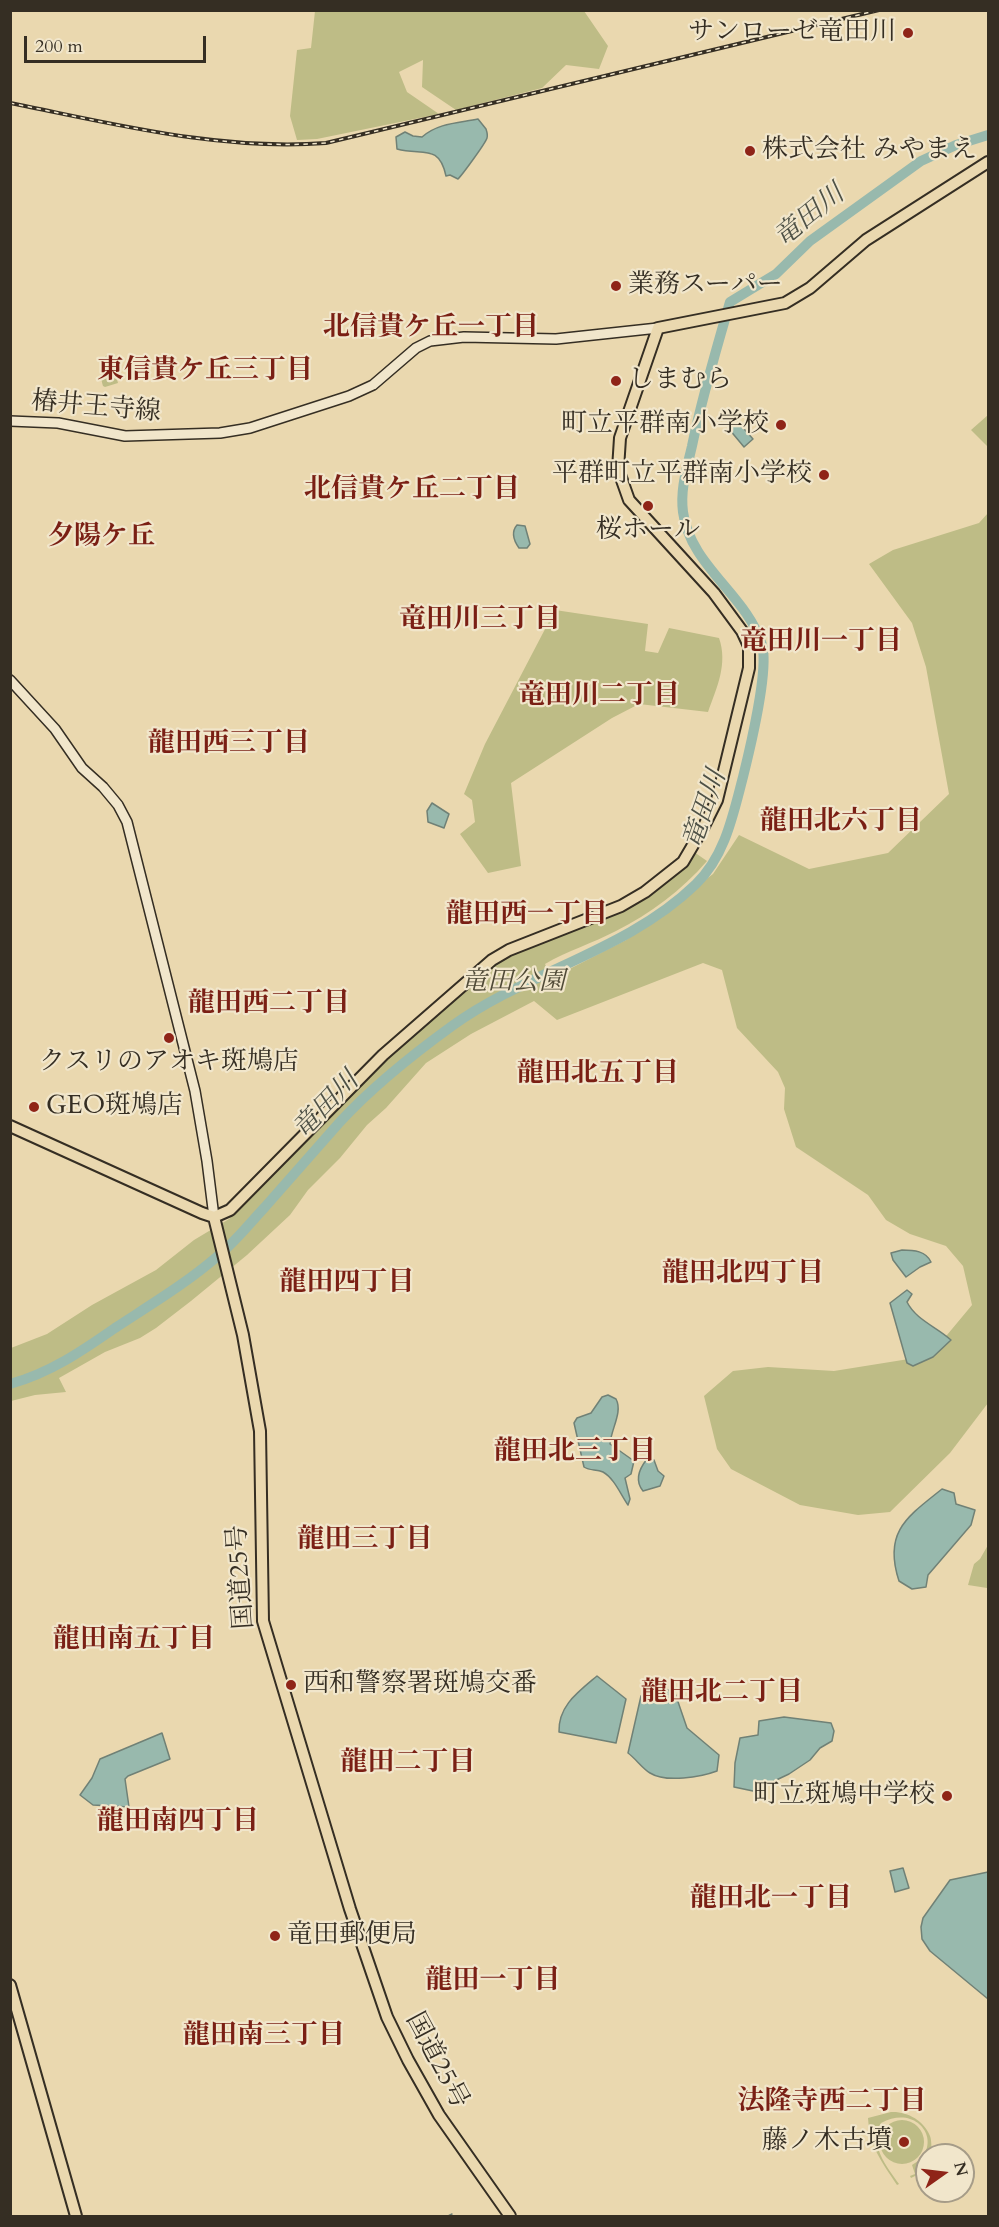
<!DOCTYPE html>
<html>
<head>
<meta charset="utf-8">
<style>
	body { margin:0 }
	#map { position:relative; width:999px; height:2227px; overflow:hidden; background:#ead8af; font-family:Cardo,serif }
	canvas { display:block }
	.frame { position:absolute; inset:0; border:12px solid #352e23; pointer-events:none }
	.north { position:absolute; left:915px; top:2143px; width:60px; height:60px; box-sizing:border-box; background:#f1e6cb; border:2px solid #a69c88; border-radius:50%; rotate:76deg; font-size:16px; font-weight:700; line-height:24px; text-align:center; color:#352e23 }
	.north::after { content:''; display:block; margin:auto; width:21px; height:27px; background:#8f2418; clip-path:polygon(50% 0,100% 100%,50% 72%,0 100%) }
	.scale { position:absolute; left:24px; top:36px; width:182px; height:27px; box-sizing:border-box; border:3px solid #352e23; border-top:0; padding-left:8px; font-size:18px; line-height:21px; white-space:nowrap; color:#352e23; -webkit-text-stroke:4px #f1e6cb; paint-order:stroke }
</style>
</head>
<body>
<div id="map">
<canvas width="999" height="2227"></canvas>
<div class="frame"></div>
<div class="north">N</div>
<div class="scale">200 m</div>
</div>
<script>
const g = document.querySelector('canvas').getContext('2d');
g.lineJoin = 'round';
function fillPath(path, color) {
  g.fillStyle = color;
  g.fill(path, 'evenodd');
}
function strokePath(path, color, width, dash) {
  g.strokeStyle = color;
  g.lineWidth = width;
  g.lineCap = dash ? 'butt' : 'round';
  g.setLineDash(dash || []);
  g.stroke(path);
}
function write(font, color, halo, rows, align = 'center') {
  g.font = font + ' Cardo,"Noto Serif JP",serif';
  g.lineWidth = 4.5;
  g.setLineDash([]);
  g.textBaseline = 'middle';
  g.strokeStyle = halo;
  g.fillStyle = color;
  for (const [text, x, y, turn = 0] of rows) {
    g.save();
    g.translate(x, y);
    g.rotate((+turn || 0) * Math.PI / 180);
    g.textAlign = isNaN(turn) ? turn : align;
    if (halo) g.strokeText(text, 0, 0);
    g.fillText(text, 0, 0);
    g.restore();
  }
}
fillPath(new Path2D(`
	M315,11H584L608,46L599,69L566,65L542,88L456,110L422,87L423,60L399,72L407,92L439,114L317,139L297,140L290,116L297,50L311,48Z
	M109,353L118,383L105,387L103,386C100,374 98,362 109,353Z
	M988,415V451L987,446L971,430Z
	M988,513V1403L950,1453L890,1512L858,1515L800,1505L731,1469L717,1449L704,1396L733,1371L768,1367L834,1371L915,1358L947,1335L972,1305L963,1266L946,1246L910,1234L886,1220L868,1195L796,1147L784,1109L785,1088L778,1072L737,1028L722,970L703,963L557,1020L534,1001L471,1034L426,1063L386,1108L367,1125L340,1158L308,1190L290,1215L247,1255L191,1301L156,1328L140,1338L105,1352L59,1378L66,1392L35,1395L11,1401V1348L47,1334L92,1305L156,1270L194,1240L229,1219L260,1185L377,1068L418,1029L504,957L611,914L694,852L707,861C682,890 650,914 616,931C593,943 567,951 545,964L552,978L626,940L713,874L739,835L809,869L888,853L949,794L926,667L912,623L869,564L893,550L979,523Z
	M555,610L648,624L645,651L658,653L669,628L719,638C728,664 717,687 708,712L639,704L612,718L511,783L521,866L488,873L460,834L475,822L472,800L464,794L485,744Z
	M988,1545V1613L987,1588L968,1585L974,1564L980,1559Z
	M891,2112C906,2111 924,2120 930,2136C932,2141 931,2149 932,2155H927V2170L911,2178L910,2176L915,2174L912,2165C946,2147 920,2102 881,2123C868,2144 887,2167 899,2184L897,2185C880,2159 870,2147 868,2118Z
	M880 2142a22 22 0 1 1 44 0a22 22 0 1 1-44 0Z`), '#bebc86');
const water = new Path2D(`
	M478,119L486,129C487,132 488,135 487,138C485,144 462,175 458,179L450,175L446,176C439,143 422,156 397,149L396,137L405,132L413,136L422,137C438,123 458,123 478,119Z
	M738,422L753,439L744,447L729,429Z
	M517,525L525,526L530,544L527,548H519C514,541 511,532 517,525Z
	M432,803L449,814L444,828L428,822L427,811Z
	M902,1250C914,1250 926,1251 931,1262L920,1267L906,1277L893,1260L891,1253Z
	M907,1290L912,1294L907,1302C916,1320 937,1327 951,1340L933,1357L913,1366L907,1363L890,1303Z
	M608,1395L616,1399C623,1412 611,1429 610,1444L634,1461L631,1474L625,1478L630,1499L628,1505C621,1495 614,1478 603,1472C596,1469 590,1471 584,1467L574,1423L577,1418L591,1413L602,1397Z
	M647,1459L654,1460L658,1471L664,1476L660,1486L643,1491C634,1480 639,1469 647,1459Z
	M942,1489L954,1493L956,1504L975,1510L971,1525L928,1575L926,1587L912,1589L899,1581C883,1532 907,1517 942,1489Z
	M597,1676L626,1699L616,1743L559,1732C558,1706 578,1692 597,1676Z
	M652,1683L675,1693L687,1728L719,1755L717,1771C701,1777 666,1783 650,1773C642,1768 636,1759 628,1753L641,1696Z
	M784,1717L831,1723L834,1731L832,1741L820,1748L810,1760L789,1774L753,1791L734,1787L735,1763L740,1738L758,1735L759,1721Z
	M162,1733L170,1759L128,1776L125,1779L129,1807L93,1805L80,1795L92,1778L100,1759Z
	M903,1868L909,1888L895,1892L890,1871Z
	M988,1872V1999L930,1951L922,1939L921,1927L923,1918L950,1880Z`);
fillPath(water, '#98b9ad');
strokePath(water, '#708176', 1.5);
strokePath(new Path2D(`
	M448,2216L452,2214`), '#708176', 1.5);
strokePath(new Path2D(`
	M10,1384C50,1373 82,1351 115,1328C150,1305 187,1283 219,1255C236,1241 250,1223 265,1207C290,1179 314,1151 339,1123C372,1087 412,1055 452,1026C528,971 627,951 696,884C725,856 733,815 743,777C750,749 769,669 762,645C747,595 690,566 683,512C680,489 687,468 692,446C702,397 716,350 730,302L776,274L810,241L921,161L956,145L988,135`), '#98b9ad', 10);
const secondary = new Path2D(`
	M10,421L58,423L125,436L220,433L250,428L349,396L373,385L416,348L430,341L464,337L556,339L658,328
	M10,680L55,729L82,768L103,787L118,805L127,822L195,1091L207,1161L214,1217`);
const trunk = new Path2D(`
	M10,1126L202,1213L214,1217
	M214,1217L230,1210L383,1055L492,960L509,950L621,906L645,892L683,862L703,828L717,800L749,668V646L742,631L714,593L629,500L618,469L620,438L658,328L785,303L810,288L866,240L988,162
	M214,1217L243,1335L260,1431L263,1621L350,1909L387,2017L408,2060L439,2115L510,2216
	M10,1985L76,2216`);
strokePath(secondary, '#352e23', 12);
strokePath(trunk, '#352e23', 14);
strokePath(secondary, '#f1e6cb', 9);
strokePath(trunk, '#ead8af', 10);
const rail = new Path2D(`
	M10,103C115,124 219,151 326,143L879,10`);
strokePath(rail, '#352e23', 4);
strokePath(rail, '#f1e6cb', 1.5, [4.5]);
for (const [x, y, r, color] of [
	[908,33,6,"#8f2418"],
	[750,151,6,"#8f2418"],
	[616,286,6,"#8f2418"],
	[616,381,6,"#8f2418"],
	[781,425,6,"#8f2418"],
	[824,475,6,"#8f2418"],
	[648,506,6,"#8f2418"],
	[169,1038,6,"#8f2418"],
	[34,1107,6,"#8f2418"],
	[291,1685,6,"#8f2418"],
	[947,1796,6,"#8f2418"],
	[275,1936,6,"#8f2418"],
	[904,2142,6,"#8f2418"]
]) {
  const dot = new Path2D();
  dot.arc(x, y, r, 0, 2 * Math.PI);
  g.fillStyle = color;
  g.fill(dot);
  strokePath(dot, '#f1e6cb', 2);
}
write('26px', '#352e23', '#f1e6cb', [
	["サンローゼ竜田川",896,33,"right"],
	["株式会社 みやまえ",762,151],
	["業務スーパー",628,286],
	["しまむら",628,381],
	["町立平群南小学校",769,425,"right"],
	["平群町立平群南小学校",812,475,"right"],
	["桜ホール",648,531,"center"],
	["クスリのアオキ斑鳩店",169,1063,"center"],
	["GEO斑鳩店",46,1107],
	["西和警察署斑鳩交番",303,1685],
	["町立斑鳩中学校",935,1796,"right"],
	["竜田郵便局",287,1936],
	["藤ノ木古墳",892,2142,"right"]
], 'left');
write('26px', '#352e23', '#f1e6cb', [
	["椿井王寺線",96,408,5],
	["国道25号",242,1577,-94],
	["国道25号",436,2061,62]
]);
write('italic 26px', '#504a37', '#f1e6cb', [
	["竜田公園",513,983]
]);
write('italic 27px', '#4e5146', '#f1e6cb', [
	["竜田川",810,217,-39],
	["竜田川",706,810,-71],
	["竜田川",327,1106,-46]
]);
write('bold 27px', '#7a1f14', '#f1e6cb', [
	["北信貴ケ丘一丁目",431,329],
	["東信貴ケ丘三丁目",205,372],
	["北信貴ケ丘二丁目",412,491],
	["夕陽ケ丘",101,538],
	["竜田川三丁目",480,621],
	["竜田川一丁目",821,643],
	["竜田川二丁目",599,697],
	["龍田西三丁目",229,745],
	["龍田北六丁目",841,823],
	["龍田西一丁目",527,916],
	["龍田西二丁目",269,1005],
	["龍田北五丁目",598,1075],
	["龍田北四丁目",743,1275],
	["龍田四丁目",347,1284],
	["龍田北三丁目",575,1453],
	["龍田三丁目",365,1541],
	["龍田南五丁目",134,1641],
	["龍田北二丁目",722,1694],
	["龍田二丁目",408,1764],
	["龍田南四丁目",178,1823],
	["龍田北一丁目",771,1900],
	["龍田一丁目",493,1982],
	["龍田南三丁目",264,2037],
	["法隆寺西二丁目",832,2103]
]);
</script>
</body>
</html>
